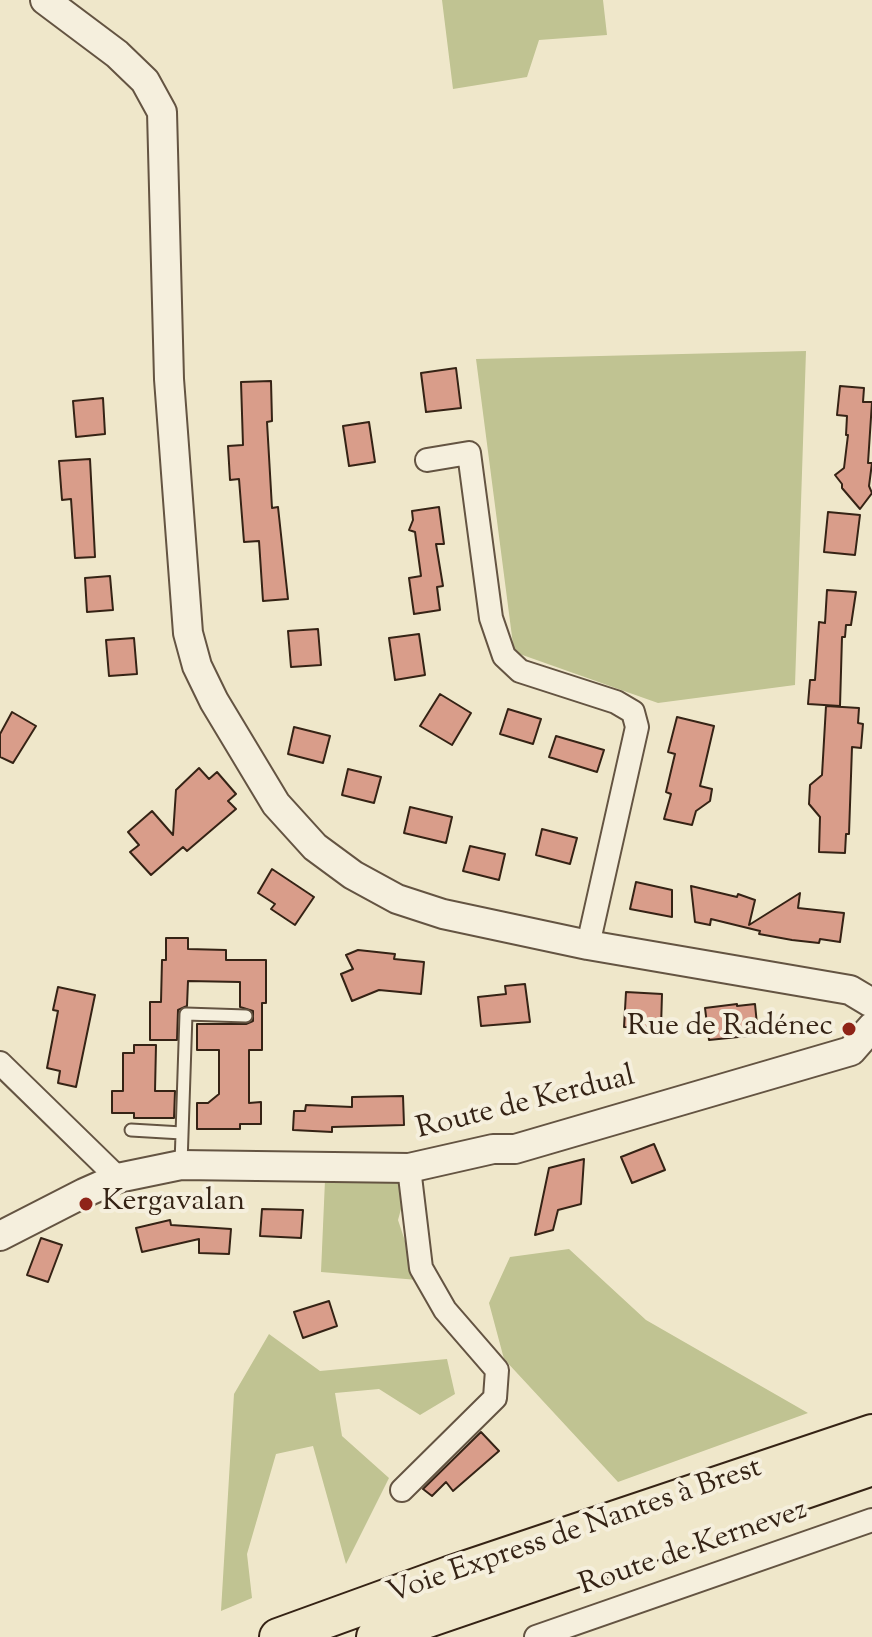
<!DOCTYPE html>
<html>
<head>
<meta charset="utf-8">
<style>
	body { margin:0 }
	canvas { display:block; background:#efe7ca }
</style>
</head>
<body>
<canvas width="872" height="1637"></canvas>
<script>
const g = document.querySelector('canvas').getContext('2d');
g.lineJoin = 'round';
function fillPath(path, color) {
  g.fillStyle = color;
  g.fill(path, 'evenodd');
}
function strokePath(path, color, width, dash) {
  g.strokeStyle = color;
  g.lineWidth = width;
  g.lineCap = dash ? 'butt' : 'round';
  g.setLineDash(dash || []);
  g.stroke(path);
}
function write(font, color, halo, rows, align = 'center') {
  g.font = font + ' "Sorts Mill Goudy",serif';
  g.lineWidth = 8;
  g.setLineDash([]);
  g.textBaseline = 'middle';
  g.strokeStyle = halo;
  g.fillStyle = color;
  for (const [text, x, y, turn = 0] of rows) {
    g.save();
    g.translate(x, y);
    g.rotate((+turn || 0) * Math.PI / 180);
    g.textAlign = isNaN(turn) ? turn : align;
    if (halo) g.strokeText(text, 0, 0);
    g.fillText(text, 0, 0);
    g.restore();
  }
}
fillPath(new Path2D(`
	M442,0H603L607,35L539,40L527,77L453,89Z
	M806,351L795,685L658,703L514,652L476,359Z
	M325,1180L402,1181L404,1198L398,1220L418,1280L321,1272Z
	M569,1249L646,1320L808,1413L618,1482L504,1359L489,1303L510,1257Z
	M269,1334L320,1371L447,1359L455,1394L420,1415L379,1389L335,1393L342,1436L389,1478L346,1564L313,1446L276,1454L247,1554L252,1598L221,1611L234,1394Z`), '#c0c392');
const building = new Path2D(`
	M456,368L461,408L426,412L421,373Z
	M271,381L272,421L267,422L272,508L278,507L288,599L263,601L259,541L244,542L239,479L230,480L228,446L243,445L241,382Z
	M840,386L864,388L863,402H872L868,463H872L869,486L872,493L860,509L842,488V484L835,475L844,468L848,435H846L847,416L837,415Z
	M103,398L105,434L76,437L73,401Z
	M369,422L375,462L349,466L343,426Z
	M90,459L95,557L75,558L71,499L62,500L59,461Z
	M439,507L444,544H436L443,586L437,587L440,610L414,614L409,578L421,576L415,532L409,530L413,520L412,511Z
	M828,512L860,515L855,555L824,552Z
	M110,576L113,610L87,612L85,578Z
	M827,590L856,592L851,625H846L845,637H842L840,706L808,704L810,680H815L819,622L825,623Z
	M318,629L321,665L291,667L288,631Z
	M419,634L425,675L395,680L389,638Z
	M134,638L137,674L109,676L106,640Z
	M440,694L471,713L452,745L420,726Z
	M826,706L859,708L858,723L863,724L861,748L852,747L849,834H846L845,853L819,852L820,817L809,804L810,785L822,775Z
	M508,709L541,719L533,744L500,734Z
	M12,712L36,726L13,763L0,757V734Z
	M677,717L714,726L700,786L712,789L710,801L696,811L692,825L664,819L671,794L666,792L675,754L668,752Z
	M294,727L330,736L323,763L288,754Z
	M556,736L604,750L597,772L549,757Z
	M199,768L209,779L217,772L236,794L228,801L236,809L187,851L183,847L151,875L130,852L139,845L128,832L152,811L173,835L176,790Z
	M348,769L381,777L374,803L342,795Z
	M410,807L452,817L446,843L404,833Z
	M542,829L577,838L570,864L536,855Z
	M470,846L505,854L499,880L463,871Z
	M272,869L314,897L295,925L271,909L275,904L258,893Z
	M636,882L672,890V917L630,909Z
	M691,886L737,897L738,894L755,900L749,925L800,893L798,908L844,913L840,942L820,939L819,943L792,940L759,934L760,931L711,919L710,925L695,922Z
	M166,938H188V949L226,950V960H266V1003H262V1050H249V1103L261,1102V1124H240V1129H197V1103H208L219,1094V1050H197V1024H246L253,1021V1011L240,1007V982L188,981L187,1006L178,1010L177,1040H150V1002H161L162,960H166Z
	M358,950L395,954L394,959L424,962L421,994L379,990L352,1001L341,974L353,969L346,955Z
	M525,984L530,1022L481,1026L478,997L506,994L505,986Z
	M58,987L95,995L76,1087L58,1083L60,1071L47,1068L58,1011L53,1010Z
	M626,992L662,994L661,1028L624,1027Z
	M737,1004V1006L755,1004L758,1035L709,1040L705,1008Z
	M134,1045H156L155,1091H175L174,1118H134V1113H112V1091H123V1053H134Z
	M403,1096L404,1125L332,1127V1132L293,1130L294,1111H305L306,1105L352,1107V1097Z
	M654,1144L665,1170L632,1183L621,1157Z
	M584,1159L581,1204L558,1210L553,1230L535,1235L549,1168Z
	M262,1209L303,1210L301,1238L260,1236Z
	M170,1220L171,1225L231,1229L229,1254L199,1253V1239L142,1252L136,1228Z
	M41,1238L62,1245L48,1282L27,1275Z
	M329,1301L337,1326L303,1338L294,1312Z
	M481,1432L499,1451L453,1491L446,1482L432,1496L423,1489Z`);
fillPath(building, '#d99d8a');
strokePath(building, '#352315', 2);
const service = new Path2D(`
	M131,1130L182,1133
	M181,1164L186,1014L246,1016`);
const minor = new Path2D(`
	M427,460L469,453L491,618L504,656L520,671L616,702L633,712L637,727L588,945
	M0,1063L118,1178
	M402,1490L495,1398L497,1370L445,1310L421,1268L409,1168
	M536,1637L872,1520`);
const tertiary = new Path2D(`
	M45,0L117,54L145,81L162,112L169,379L188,633L197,666L214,701L276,804L315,847L353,875L397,899L443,914L588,945L850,990L870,1002
	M0,1236L84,1193L118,1178L181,1165L409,1168L493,1149H515L851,1051L872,1027`);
const trunk = new Path2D(`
	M278,1637L449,1575L872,1433
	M375,1637L872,1467`);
strokePath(service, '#645442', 15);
strokePath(minor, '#645442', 26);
strokePath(tertiary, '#645442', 32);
strokePath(trunk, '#352315', 40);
strokePath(service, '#f5efdd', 11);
strokePath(minor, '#f5efdd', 22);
strokePath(tertiary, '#f5efdd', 28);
strokePath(trunk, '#efe7ca', 36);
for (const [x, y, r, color] of [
	[849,1029,8,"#8f2418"],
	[86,1204,8,"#8f2418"]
]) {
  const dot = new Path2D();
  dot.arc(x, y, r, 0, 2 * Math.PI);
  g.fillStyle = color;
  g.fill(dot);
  strokePath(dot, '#f5efdd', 3);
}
write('30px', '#352315', '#f5efdd', [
	["Rue de Radénec",833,1029],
	["Kergavalan",102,1204,"left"]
], 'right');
write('30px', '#352315', '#f5efdd', [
	["Route de Kerdual",526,1105,-14],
	["Voie Express de Nantes à Brest",575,1533,-19],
	["Route de Kernevez",694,1550,-19]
]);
</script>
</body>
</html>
